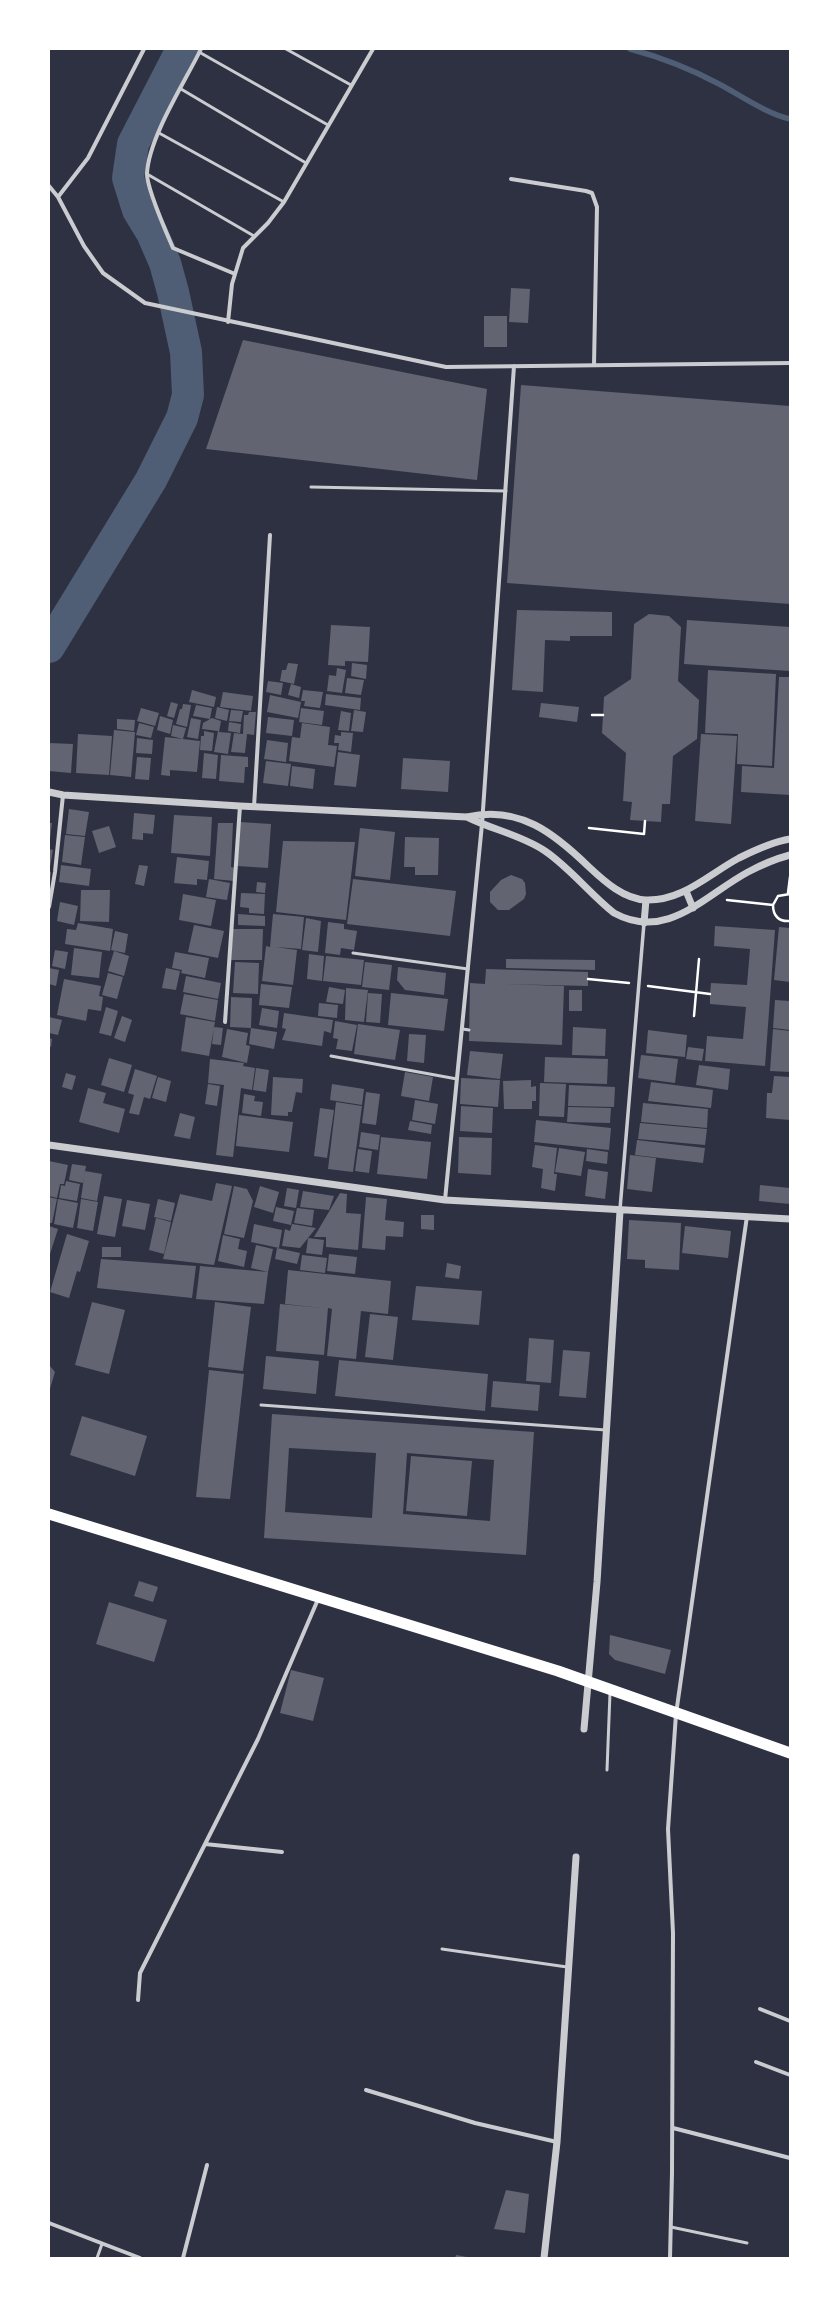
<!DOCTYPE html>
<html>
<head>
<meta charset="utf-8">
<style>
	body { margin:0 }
	#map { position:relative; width:839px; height:2307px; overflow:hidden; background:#2d3142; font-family:Rubik,sans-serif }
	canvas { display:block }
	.frame { position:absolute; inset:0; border:50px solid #fff; pointer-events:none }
</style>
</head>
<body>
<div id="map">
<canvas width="839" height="2307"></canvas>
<div class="frame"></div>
</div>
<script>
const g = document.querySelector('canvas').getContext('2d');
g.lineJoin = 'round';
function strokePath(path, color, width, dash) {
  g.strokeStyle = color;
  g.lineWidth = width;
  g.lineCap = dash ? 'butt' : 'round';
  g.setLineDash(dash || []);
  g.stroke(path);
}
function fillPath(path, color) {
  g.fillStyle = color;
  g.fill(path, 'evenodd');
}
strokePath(new Path2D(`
	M630,49C660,57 691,69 719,84C742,96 765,113 790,119`), '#4f5d75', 5.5);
strokePath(new Path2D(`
	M49,647L151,480L182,418L188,395L186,352L173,292L165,263L152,233L138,210L128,178L133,144L182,49`), '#4f5d75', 32);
fillPath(new Path2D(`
	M511,288L530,289L528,323L509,322Z
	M484,316H507V347H484Z
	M243,340L487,389L477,480L206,449Z
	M521,385L790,406V604L507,583Z
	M517,610L612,612V636H570V641L545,640L543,692L512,690Z
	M649,614L669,616L681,627L678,681L699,700L697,739L673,756L670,804H662L661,822L630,820L632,802L623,801L626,753L602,733L604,697L631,679L634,624Z
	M687,620L790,627V671L684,664Z
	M331,625L370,627L368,662L345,661V666L328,665Z
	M288,663L298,664L294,684L280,681L282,670H286Z
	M352,663L367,665L366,679L351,676Z
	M337,668L346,670L342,693L327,691L329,675L336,676Z
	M708,670L776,674L772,766L737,764L738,734L705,733Z
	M779,677H790V795L741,792L742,766L774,768Z
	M347,678L364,680L361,695L345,693Z
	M268,681L283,683L281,695L266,692Z
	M291,684L301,687L299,698L288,695Z
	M192,690L216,697L214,707L189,702Z
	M303,690L323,692L320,708L304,706L305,701H301Z
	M223,692L253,696L251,711L220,707Z
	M326,694L361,698L360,710L325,705Z
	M270,695L301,702L298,718L267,712Z
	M171,702L178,704L174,718L167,716Z
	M541,703L579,707L577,722L539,717Z
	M183,704L191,705L187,727L176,724L180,709H182Z
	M196,705L212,708L210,719L193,716Z
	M217,707L229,710L227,721L215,718Z
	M141,708L159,713L155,726L137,721Z
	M301,708L324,711L322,725L299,722Z
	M231,710L243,711L241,722L229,721Z
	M354,710L366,712L363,732L351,731Z
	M341,711L351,713L349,731L338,730Z
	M249,712H256L254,735L247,734L245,753L231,752L234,733L243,734L244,715H248Z
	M160,716L173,720L170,734L157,730Z
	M268,717L294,720L292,736L266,733Z
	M191,718L201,720L198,739L187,737Z
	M212,718L221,721L219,732L231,733L228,754L214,752L218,731L202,729L203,723Z
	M117,719L135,720L134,731L117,729Z
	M229,722L241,724L240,733L228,731Z
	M139,723L154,727L151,738L136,735Z
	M302,723L330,727L328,745L337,746L334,767L289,761L292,737L300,738Z
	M173,725L186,728L183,739L171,736Z
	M114,730L135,732L131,777L110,775Z
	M204,731L214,733L212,751L200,750L201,736H204Z
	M341,732L353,733L351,752L338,750L339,743H334L335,735L341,736Z
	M78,734L112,736L109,775L76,773Z
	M701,734L737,736L731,824L695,821Z
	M165,737L200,741L197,772L170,770V776L161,775Z
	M137,738L153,740L152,754L136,753Z
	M267,740L288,743L286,762L264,759Z
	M49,743L73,744L71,773L49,771Z
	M338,752L360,755L356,787L334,785Z
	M204,753L218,755L216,779L202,778Z
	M221,755L248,757V767H245L244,783L219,781Z
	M137,757L151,758L149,780L135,779Z
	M403,758L450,761L448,792L401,789Z
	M266,761L291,764L288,786L263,783Z
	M292,766L315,769L313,789L290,786Z
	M69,809L89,812L85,836L66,834Z
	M134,813L155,815L153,834L143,833V840L132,839Z
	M174,815L212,817L210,856L171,853Z
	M240,822L271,824L268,868L237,866Z
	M49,823H52L50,839H49Z
	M218,823H233L231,867L235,868L234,881L214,879Z
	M109,826L116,847L99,853L92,831Z
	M360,828L395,832L390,880L355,876Z
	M65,835L85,837L81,865L62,862Z
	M405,837L439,838L438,875H415V867H404Z
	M283,841L355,842L346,920L276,912Z
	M49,849L53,850L50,867H49Z
	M177,857L209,861L207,880L197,879V885L174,883Z
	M61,865L91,869L89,886L59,882Z
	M139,865L148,866L144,886L135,884Z
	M49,871L51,872L50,882H49Z
	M511,875L522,879L525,883L526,894L524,899L509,910H498L490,902V892L501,880Z
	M209,879L230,883L227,900L206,897Z
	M353,879L456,891L450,936L347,924Z
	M257,882L266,883L265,893L256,892Z
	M81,890H110L109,922L80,921Z
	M241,893L265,894L264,914L249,913V908L240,907Z
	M183,894L216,900L211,926L179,920Z
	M60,902L78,906L74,925L57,921Z
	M238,914L265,916V926L238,925Z
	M273,914L304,917L301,949L276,947L297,950L293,985L262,981L266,946L270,947Z
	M306,918L321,921L318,952L302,950Z
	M328,922L344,924V929L357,931L354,950L341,948L340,955L325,953Z
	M78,923L113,929L110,951L65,944L67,929L76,930Z
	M194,925L224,931L218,958L188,952Z
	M715,926L775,930L765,1066L705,1061L707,1036L743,1039L746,1007L710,1004V994L711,983L747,985L750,949L714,946Z
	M779,927L790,928V982L774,980Z
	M233,929H263L262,960H231Z
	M115,931L128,934L125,953L111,950Z
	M74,948L102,952L99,978L71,975Z
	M55,950L68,952L65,969L52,966Z
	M114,951L129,956L124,976L108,971Z
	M175,952L209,958L205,978L181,973L182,970L172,968Z
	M309,954L324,956L322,981L307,979Z
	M326,956L364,960L361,985L323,981Z
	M506,959L595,960V970L506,968Z
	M235,962L259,963L258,994L233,993Z
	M365,962L392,965L389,990L362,987Z
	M398,967L446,973L444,995L405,990L397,980Z
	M49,968L59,970L56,986L49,984Z
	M166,968L180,971L176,990L162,988Z
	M486,969L588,972V986L505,984L564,986L562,1045L469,1041L470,983L485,984Z
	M108,973L123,977L117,999L102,995Z
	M186,976L221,983L218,999L183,992Z
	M64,979L101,986L99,996L103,997L101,1011L88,1009L86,1021L57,1015Z
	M261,984L292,987L289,1008L259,1005Z
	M329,987L345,990L343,1004L326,1002Z
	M346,988L368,990L364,1022L345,1020Z
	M569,990H582V1011H569Z
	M368,993L382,994L380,1023L366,1022Z
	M391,993L448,999L444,1031L388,1025Z
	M184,994L218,1000L215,1021L180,1014Z
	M231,997L252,998L251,1028L230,1027Z
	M775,1000L790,1001V1030L773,1028Z
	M319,1003L338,1005L337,1018L318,1016Z
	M106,1007L118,1011L111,1036L99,1033Z
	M262,1008L279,1011L277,1028L259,1025Z
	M284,1013L333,1020L331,1033L324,1031L322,1046L282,1040L286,1029L282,1028Z
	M122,1016L132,1020L125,1042L114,1038Z
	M49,1017L62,1020L58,1035L49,1033Z
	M186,1017L215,1022L209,1056L181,1051Z
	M335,1021L357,1025L352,1051L336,1049L338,1039L333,1038Z
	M358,1024L400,1030L395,1060L354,1054Z
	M214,1027L223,1028L221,1045L212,1044Z
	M573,1027L606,1029L605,1056L572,1055Z
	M251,1028L277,1032L274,1049L249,1044Z
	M227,1029L248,1033L246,1045L250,1046L247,1063L222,1057Z
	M773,1029L790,1031V1072L770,1071Z
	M648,1030L687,1035L685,1057L646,1053Z
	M409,1034L426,1035L424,1063L407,1061Z
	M49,1038L52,1039L51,1047L49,1046Z
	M688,1047L704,1049L702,1061L686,1059Z
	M470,1051L503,1054L500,1079L467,1075Z
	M641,1055L678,1059L675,1083L638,1078Z
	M545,1057L608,1059L607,1084L544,1082Z
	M109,1058L132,1065L124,1092L101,1085Z
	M210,1059L244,1063L243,1066L255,1068L252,1090L241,1088L233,1157L216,1155L224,1085L208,1083Z
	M699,1065L730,1069L728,1090L696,1085Z
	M256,1068L269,1070L266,1092L253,1090Z
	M135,1069L157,1076L150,1099L144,1097L139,1115L129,1113L134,1095L128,1093Z
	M405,1072L433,1077L429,1101L401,1096Z
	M66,1073L76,1076L72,1090L62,1087Z
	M774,1076L790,1077V1120L766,1118L767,1093H772Z
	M158,1077L171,1081L166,1102L152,1098Z
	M273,1077L303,1079L302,1093L296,1092L292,1112H288V1116L271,1115Z
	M461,1078L500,1080L498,1107L460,1104Z
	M531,1080V1087L536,1086V1101H532V1109H504L503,1081Z
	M651,1082L713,1090L711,1108L648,1101Z
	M540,1083L566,1084L564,1117L539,1116Z
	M208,1084L220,1086L217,1106L205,1104Z
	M332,1084L364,1089L362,1105L330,1100Z
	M569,1085L615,1087L614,1107L568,1106Z
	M88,1088L106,1093L103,1103L125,1109L119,1133L79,1122Z
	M366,1092L380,1094L376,1125L362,1123Z
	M244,1094L255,1096L254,1101L263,1102L261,1116L242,1113Z
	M415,1100L438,1104L435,1124L412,1120Z
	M336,1102L362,1106L353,1172L328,1169Z
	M643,1103L708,1109L707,1128L641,1122Z
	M461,1106L493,1108L492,1133L460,1131Z
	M568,1107L611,1108L610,1123L567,1122Z
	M320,1108L334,1110L327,1158L314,1156Z
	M180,1113L195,1117L190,1139L174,1136Z
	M239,1115L293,1122L289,1152L236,1146Z
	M536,1120L611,1128L609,1150L534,1142Z
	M410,1121L432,1125L431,1134L408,1130Z
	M640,1123L707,1129L705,1145L638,1139Z
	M361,1132L380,1135L378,1150L359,1147Z
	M381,1137L431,1142L427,1179L377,1174Z
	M459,1137L492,1138L491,1175L458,1173Z
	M637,1140L705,1148L703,1163L635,1155Z
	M535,1145L557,1148L554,1174H557L555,1191L541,1188L543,1169L532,1167Z
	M559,1148L585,1152L581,1176L555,1172Z
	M358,1149L372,1151L369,1173L355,1171Z
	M587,1149L608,1152L607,1164L586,1161Z
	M630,1155L656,1158L652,1192L627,1189Z
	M49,1161L68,1165L64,1184H60L57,1198L49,1196Z
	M72,1164L86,1166L83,1183L69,1180Z
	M588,1169L608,1172L605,1199L585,1196Z
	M85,1171L102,1174L97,1201L81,1198Z
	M66,1181L80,1184L77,1201L59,1198L61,1185L65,1186Z
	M216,1183L232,1186L214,1265L163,1259L180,1194L212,1201Z
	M760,1185L790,1188V1204L759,1201Z
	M234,1186L247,1189L253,1201L244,1238L224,1234Z
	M260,1186L279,1192L273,1213L254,1207Z
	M287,1188L299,1190L296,1208L284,1206Z
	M303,1191L334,1196L329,1210L300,1207Z
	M340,1193L347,1194L346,1213L361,1214L358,1250L326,1247V1237H314Z
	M104,1196L122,1199L115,1237L97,1234Z
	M49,1197L57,1199L52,1223H49Z
	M366,1197L387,1199L385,1220L404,1222L403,1237L386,1236L385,1250L362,1248Z
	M58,1199L78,1203L73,1228L54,1224Z
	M81,1199L98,1202L93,1231L77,1228Z
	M158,1199L175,1203L171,1221L154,1217Z
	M127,1200L150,1204L145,1230L122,1226Z
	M276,1207L294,1211L291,1225L273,1221Z
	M297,1208L314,1210L312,1226L294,1223Z
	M421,1215H434V1230L421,1229Z
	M156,1218L171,1222L164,1254L149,1250Z
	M629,1220L681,1223L679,1270L645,1268V1260L627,1259Z
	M254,1224L282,1230L279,1248L251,1242Z
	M292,1224L316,1228L300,1248L282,1246L285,1229L290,1231Z
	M49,1226L58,1229L49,1257Z
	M685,1226L731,1231L728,1258L682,1253Z
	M67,1234L89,1241L80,1272L77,1271L69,1298L50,1292Z
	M223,1235L240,1239L238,1249L247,1251L244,1267L218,1261Z
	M308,1238L324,1240L322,1255L306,1253Z
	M256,1245L273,1249L268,1272L251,1268Z
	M102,1247H121V1257H102Z
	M277,1248L300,1253L297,1264L275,1259Z
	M329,1254L357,1257L355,1274L327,1271Z
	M302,1255L327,1258L325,1273L300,1270Z
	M101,1259L196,1266L192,1298L97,1288Z
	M447,1263L461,1266L459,1279L445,1277Z
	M200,1266L268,1272L264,1304L196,1299Z
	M288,1270L391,1281L388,1314L361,1311L356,1359L327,1356L332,1309L328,1308L324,1355L276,1351L280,1304L322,1308L285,1304Z
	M416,1286L482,1291L479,1325L412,1320Z
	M92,1302L125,1310L109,1374L75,1365Z
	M215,1302L251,1307L243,1371L208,1367Z
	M370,1314L398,1317L393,1360L365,1357Z
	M529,1338L554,1340L551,1383L526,1381Z
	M563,1350L590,1352L586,1398L559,1396Z
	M266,1356L319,1361L316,1394L263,1389Z
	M339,1360L488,1374L485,1411L335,1396Z
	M49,1365L55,1372L49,1392Z
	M209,1370L244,1374L230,1499L196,1497Z
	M493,1381L540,1385L538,1411L491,1407Z
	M272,1414L534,1432L526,1555L264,1538ZM289,1448L376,1453L372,1518L285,1512ZM407,1453L494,1460L490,1521L403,1514Z
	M82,1416L147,1436L135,1476L70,1455Z
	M411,1456L472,1461L467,1516L406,1511Z
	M139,1581L158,1587L153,1602L134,1596Z
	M109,1602L167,1620L154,1662L96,1644Z
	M610,1635L671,1650L665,1674L615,1660L609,1654Z
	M291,1670L324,1678L313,1721L280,1713Z
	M506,2190L529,2194L525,2233L494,2229Z
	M456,2255L467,2257V2258H455Z`), '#626471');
strokePath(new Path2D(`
	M592,715H603
	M589,828L644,834L645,821
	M788,893L790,877
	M790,894L778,896L773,905C773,916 779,922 790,921
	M727,900L773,905
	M588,979L629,983
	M648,986L710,994
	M694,1016L699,959`), '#fff', 2.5);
strokePath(new Path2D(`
	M286,49L351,85
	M199,52L328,125
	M181,89L306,163
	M159,133L284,202
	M147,174L254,236
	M311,487L506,491
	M353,953L468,969
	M463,1029L469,1030
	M331,1056L457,1079
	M261,1405L606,1430
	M607,1770L610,1693
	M442,1949L567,1967
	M671,2227L747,2243
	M97,2258L102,2244`), '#caccd0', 3);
strokePath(new Path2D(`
	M620,1209L644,923`), '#caccd0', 3.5);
strokePath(new Path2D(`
	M201,49C185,82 149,137 147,173C146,187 167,234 173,248L235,274
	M511,179L586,191L592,193L597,207L594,365
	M49,186L58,197L84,246L103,273L145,303L446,367L790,363
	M58,197L88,158L144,49
	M228,322L232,284L243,248L268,223L284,202L373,49
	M254,807L270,535
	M49,907L55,872L63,795
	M225,1022L240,806
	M445,1200L482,824L514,366
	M205,1844L282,1852
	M138,2000L140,1973L258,1739L319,1597
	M760,2009L790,2021
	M756,2062L790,2075
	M366,2090L475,2123L557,2142
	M673,2128L790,2158
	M49,2223L140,2258
	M183,2258L207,2165
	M670,2258L672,2173L673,1933L668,1829L676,1714L747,1216`), '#caccd0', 4);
strokePath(new Path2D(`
	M49,792L63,795L240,806L467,817C519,805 554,833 589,867C605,882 624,899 646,900C683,901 709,874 739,858C755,850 772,842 790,839
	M467,817C493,830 521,835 545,851C570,868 590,894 614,913C667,942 705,895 748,872C761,865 775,859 790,855
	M686,891L693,908
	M644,923L646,900
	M49,1145L445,1200L790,1219
	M584,1729L597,1582L620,1211
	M544,2258L557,2142L576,1857`), '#caccd0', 7);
strokePath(new Path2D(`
	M49,1514L558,1671L790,1753`), '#fff', 11);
</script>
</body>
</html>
